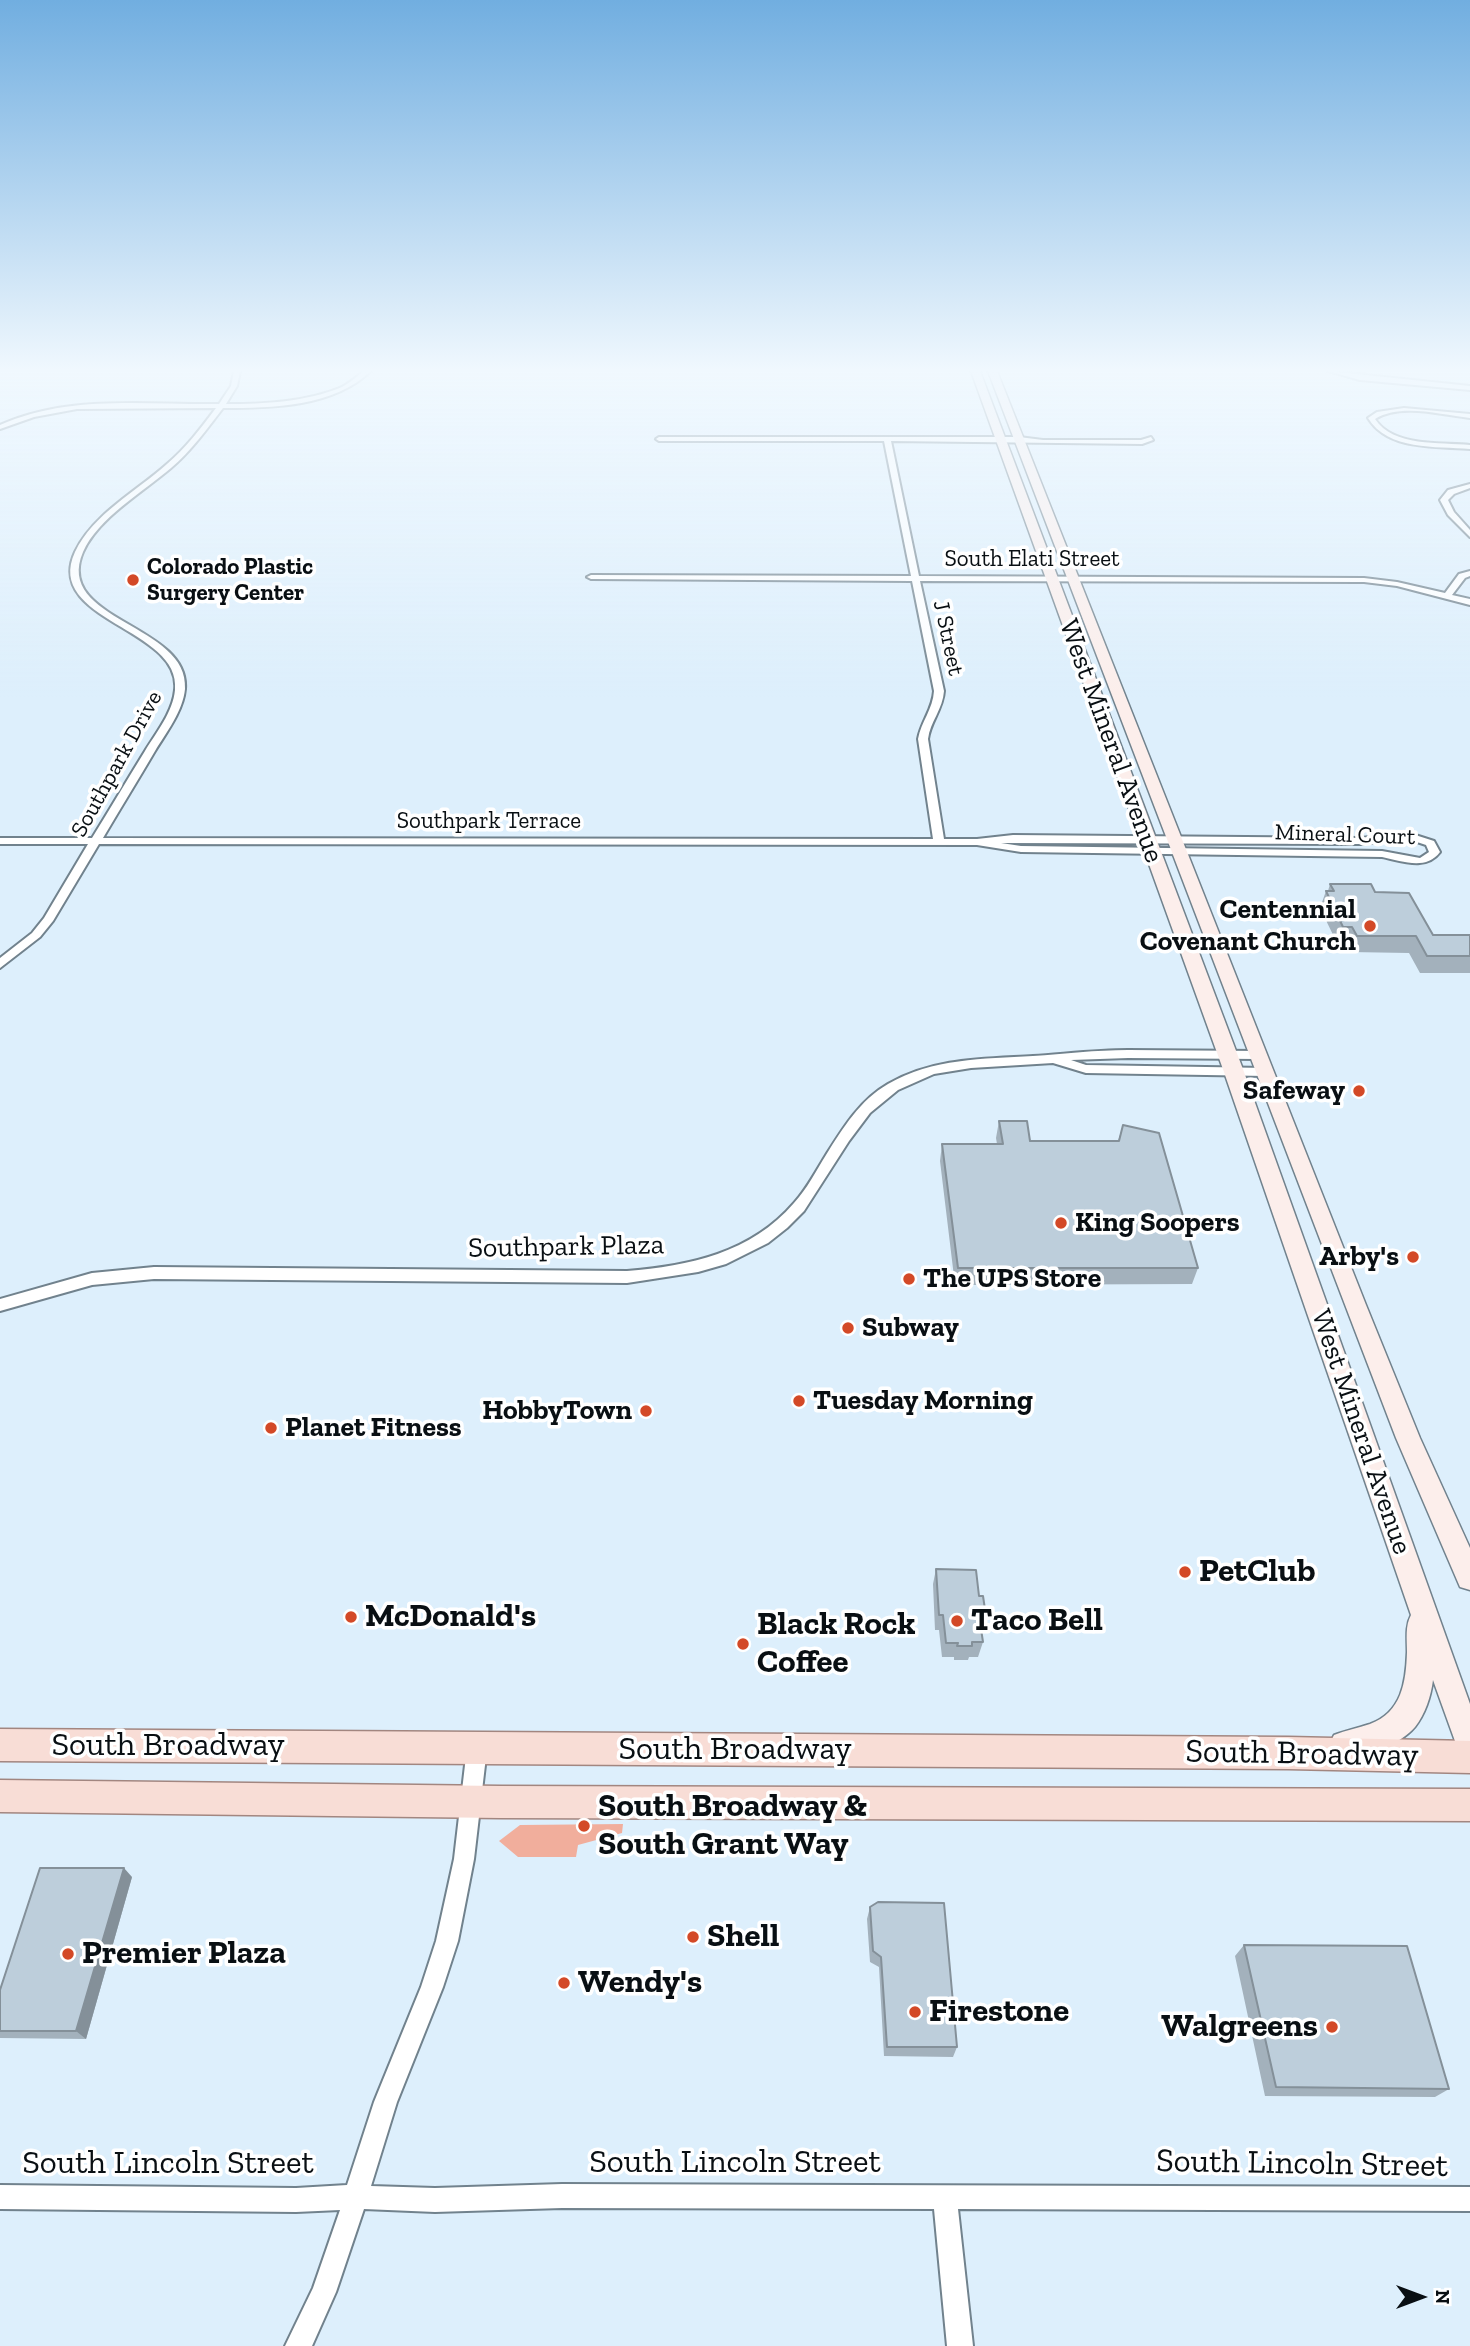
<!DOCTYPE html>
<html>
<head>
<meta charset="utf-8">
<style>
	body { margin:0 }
	#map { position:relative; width:1470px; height:2346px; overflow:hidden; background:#ddeffc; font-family:"Zilla Slab",serif }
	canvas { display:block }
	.north { position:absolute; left:1386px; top:2262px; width:70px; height:70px; -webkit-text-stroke:5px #fff; paint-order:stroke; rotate:90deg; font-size:19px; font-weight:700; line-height:28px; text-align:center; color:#090f13 }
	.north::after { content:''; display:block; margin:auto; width:24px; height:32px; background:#090f13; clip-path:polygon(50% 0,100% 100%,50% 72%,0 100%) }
</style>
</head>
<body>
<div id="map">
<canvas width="1470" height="2346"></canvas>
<div class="north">N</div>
</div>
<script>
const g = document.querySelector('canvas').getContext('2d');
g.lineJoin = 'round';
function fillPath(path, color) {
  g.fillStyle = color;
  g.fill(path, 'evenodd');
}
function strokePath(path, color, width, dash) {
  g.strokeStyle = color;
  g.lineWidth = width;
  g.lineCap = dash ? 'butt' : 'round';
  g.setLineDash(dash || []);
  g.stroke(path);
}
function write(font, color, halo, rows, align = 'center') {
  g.font = font + ' "Zilla Slab",serif';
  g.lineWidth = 7;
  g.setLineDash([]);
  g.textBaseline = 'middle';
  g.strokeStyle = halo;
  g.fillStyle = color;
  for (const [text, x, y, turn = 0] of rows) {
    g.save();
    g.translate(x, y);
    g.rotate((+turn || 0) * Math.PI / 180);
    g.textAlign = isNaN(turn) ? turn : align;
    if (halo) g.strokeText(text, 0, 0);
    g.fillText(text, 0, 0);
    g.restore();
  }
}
fillPath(new Path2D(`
	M623,1824L622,1833L578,1845L576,1857H518L499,1841L520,1825Z`), '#f1ae9c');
const street = new Path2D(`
	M234,371H240L237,386L226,404C264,404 306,402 342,387C350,383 357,376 364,371H371C333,407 273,408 223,408C207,429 191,451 171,468C143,492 98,518 83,552C53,621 190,624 185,689C183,711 166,733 155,751C138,780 120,809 103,838L933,839L918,739C921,722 933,709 934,691L912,581L591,579L587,577L591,575L911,576L884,441H659L656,439L659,437H1019L1043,440H1141L1151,437L1153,440L1142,444L891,441L919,576L1364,578L1397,582L1445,593L1459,574L1470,571V576L1465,578L1452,595L1470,599V605L1397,586L1364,582L920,581L944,691C943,709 930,722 928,739L944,839H977L1013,835L1361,838L1409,833L1434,841L1440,852C1426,871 1402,861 1382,857L1021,852L977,845L99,844L53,921L40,937L0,968V958L32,933L44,918L88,844H0V838H92C110,809 127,780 145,751C156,733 173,712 175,690C182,628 43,621 75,552C93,514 137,491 167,464C186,448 201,428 216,408L77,409L34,417L0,429V425C69,394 146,405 219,404L231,386ZM1408,839L1426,845L1429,852L1420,858L1382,851L1021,846L1001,843L1361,844Z
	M1328,371L1470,386V390L1360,380Z
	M1404,408L1470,414V418C1441,415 1401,403 1375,419C1393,447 1440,442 1470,445V449C1436,446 1388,451 1368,418L1377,412Z
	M1470,484V488L1454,494L1448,500L1454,512L1470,530V537L1448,515L1440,500L1448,490Z
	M1128,1050L1259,1051L1265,1055L1259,1059L1128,1058L1071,1060L1086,1065L1266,1068L1273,1072L1266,1076L1086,1073L1053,1063L971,1068L934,1074L898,1090L870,1113L849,1141L804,1211L787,1228L768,1243L726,1264L698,1272L627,1283L154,1279L92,1285L0,1311V1299L92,1273L154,1267L627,1271C689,1266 751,1253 794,1203C807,1189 816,1171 826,1155C843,1128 860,1100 888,1084C933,1058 983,1059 1033,1056C1064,1054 1096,1050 1128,1050Z
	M477,1738L484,1741L487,1748L474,1859L458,1941L443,1987L397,2102L371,2186L435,2188L562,2184L1470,2187V2211L958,2209L973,2346H947L934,2209L562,2208L435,2212L364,2209L336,2292L312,2346H285L313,2288L340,2210L296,2212L0,2209V2185L296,2188L347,2185L374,2102L421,1987L436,1941L454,1859L467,1748L470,1741Z`);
const secondary = new Path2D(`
	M971,371H980L1244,1072L1470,1704V1760L1460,1755L1433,1680C1431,1696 1425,1714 1415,1727C1400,1745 1355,1764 1334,1755L1329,1745L1334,1735C1346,1730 1358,1728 1370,1724C1402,1712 1406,1682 1407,1652C1407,1639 1405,1626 1411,1615L1224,1072Z
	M988,371H997L1366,1305L1420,1438L1470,1548V1590L1460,1587L1396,1438Z`);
const primary = new Path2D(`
	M0,1729L1288,1737L1470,1741V1773L1288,1769L0,1761Z
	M0,1780L501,1786L1470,1789V1821L501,1818L0,1812Z`);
strokePath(street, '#71828d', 4);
strokePath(secondary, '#71828d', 3);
strokePath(primary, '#a28680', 3);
fillPath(street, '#fff');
fillPath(secondary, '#fceeeb');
fillPath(primary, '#f8ddd6');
fillPath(new Path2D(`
	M1330,884L1375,892L1433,935H1470V973H1420L1409,953L1350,952L1345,943H1337L1320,908L1326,891H1328Z
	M999,1121L1030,1141H1118L1123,1125L1198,1268L1192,1284L955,1285L940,1161L942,1144H997L996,1138Z
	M936,1569L979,1596L986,1616L981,1630L983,1642L978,1657H969L968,1660H954V1657H942L939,1630H935L933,1584Z
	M132,1877L86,2039L0,2038V1990Z
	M870,1907L957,2047L953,2057L884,2056L879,1967L870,1962L867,1919Z
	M1244,1945L1449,2089L1435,2097L1265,2096L1235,1956Z`), '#a3b1bc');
fillPath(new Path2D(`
	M124,1868L132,1877L86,2039L76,2031Z`), '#849099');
const building = new Path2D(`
	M1330,884H1371L1375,892L1409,893L1433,935H1470V956H1427L1416,936H1357L1352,927H1343L1326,891H1334Z
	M999,1121H1027L1030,1141H1119L1123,1125L1159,1133L1198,1268H958L942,1144H1003Z
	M936,1569L976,1570L979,1596H983L986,1616H979L983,1642H972V1646H957L958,1643H946L943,1615H939Z
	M40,1868H124L76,2031H0V1990Z
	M878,1902L944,1903L957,2047H887L881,1957L873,1951L870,1907Z
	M1244,1945L1407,1946L1449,2089L1276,2087Z`);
fillPath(building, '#bdcedb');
strokePath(building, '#849099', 2);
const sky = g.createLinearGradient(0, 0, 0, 699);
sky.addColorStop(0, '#71aee0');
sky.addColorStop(0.53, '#f0f8fe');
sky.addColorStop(1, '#f0f8fe00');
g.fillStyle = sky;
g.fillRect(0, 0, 1470, 699);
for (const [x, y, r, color] of [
	[133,580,7,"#d34927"],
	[1370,926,7,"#d34927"],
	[1359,1091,7,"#d34927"],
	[1061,1223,7,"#d34927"],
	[1413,1257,7,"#d34927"],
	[909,1279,7,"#d34927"],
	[848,1328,7,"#d34927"],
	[799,1401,7,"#d34927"],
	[646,1411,7,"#d34927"],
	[271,1428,7,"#d34927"],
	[1185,1572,7,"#d34927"],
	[351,1617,7,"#d34927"],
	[957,1621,7,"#d34927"],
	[743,1644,7,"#d34927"],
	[584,1826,7,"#d34927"],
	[693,1937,7,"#d34927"],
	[68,1954,7,"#d34927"],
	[564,1983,7,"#d34927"],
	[915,2012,7,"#d34927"],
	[1332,2027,7,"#d34927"]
]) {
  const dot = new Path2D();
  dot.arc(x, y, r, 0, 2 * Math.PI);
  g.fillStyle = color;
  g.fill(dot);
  strokePath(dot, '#fff', 2.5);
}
write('23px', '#090f13', '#fff', [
	["South Elati Street",1032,559],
	["J Street",948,638,78],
	["Southpark Drive",117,764,-61],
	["Southpark Terrace",489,821],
	["Mineral Court",1345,835,2]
]);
write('bold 23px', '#090f13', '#fff', [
	["Colorado Plastic",147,567],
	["Surgery Center",147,593]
], 'left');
write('28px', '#090f13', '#fff', [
	["West Mineral Avenue",1111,741,70],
	["Southpark Plaza",566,1247,-1],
	["West Mineral Avenue",1361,1432,71]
]);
write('bold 28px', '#090f13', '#fff', [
	["Centennial",1356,910,"right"],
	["Covenant Church",1356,942,"right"],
	["Safeway",1345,1091,"right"],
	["King Soopers",1075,1223],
	["Arby's",1399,1257,"right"],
	["The UPS Store",923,1279],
	["Subway",862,1328],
	["Tuesday Morning",813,1401],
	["HobbyTown",632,1411,"right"],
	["Planet Fitness",285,1428]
], 'left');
write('bold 33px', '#090f13', '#fff', [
	["PetClub",1199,1572],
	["McDonald's",365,1617],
	["Taco Bell",971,1621],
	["Black Rock",757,1625],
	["Coffee",757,1663],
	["South Broadway &",598,1807],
	["South Grant Way",598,1845],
	["Shell",707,1937],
	["Premier Plaza",82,1954],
	["Wendy's",578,1983],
	["Firestone",929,2012],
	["Walgreens",1318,2027,"right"]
], 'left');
write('33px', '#090f13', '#fff', [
	["South Broadway",168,1746],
	["South Broadway",735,1750],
	["South Broadway",1302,1754,1],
	["South Lincoln Street",735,2163],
	["South Lincoln Street",168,2164],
	["South Lincoln Street",1302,2164,1]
]);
</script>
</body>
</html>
